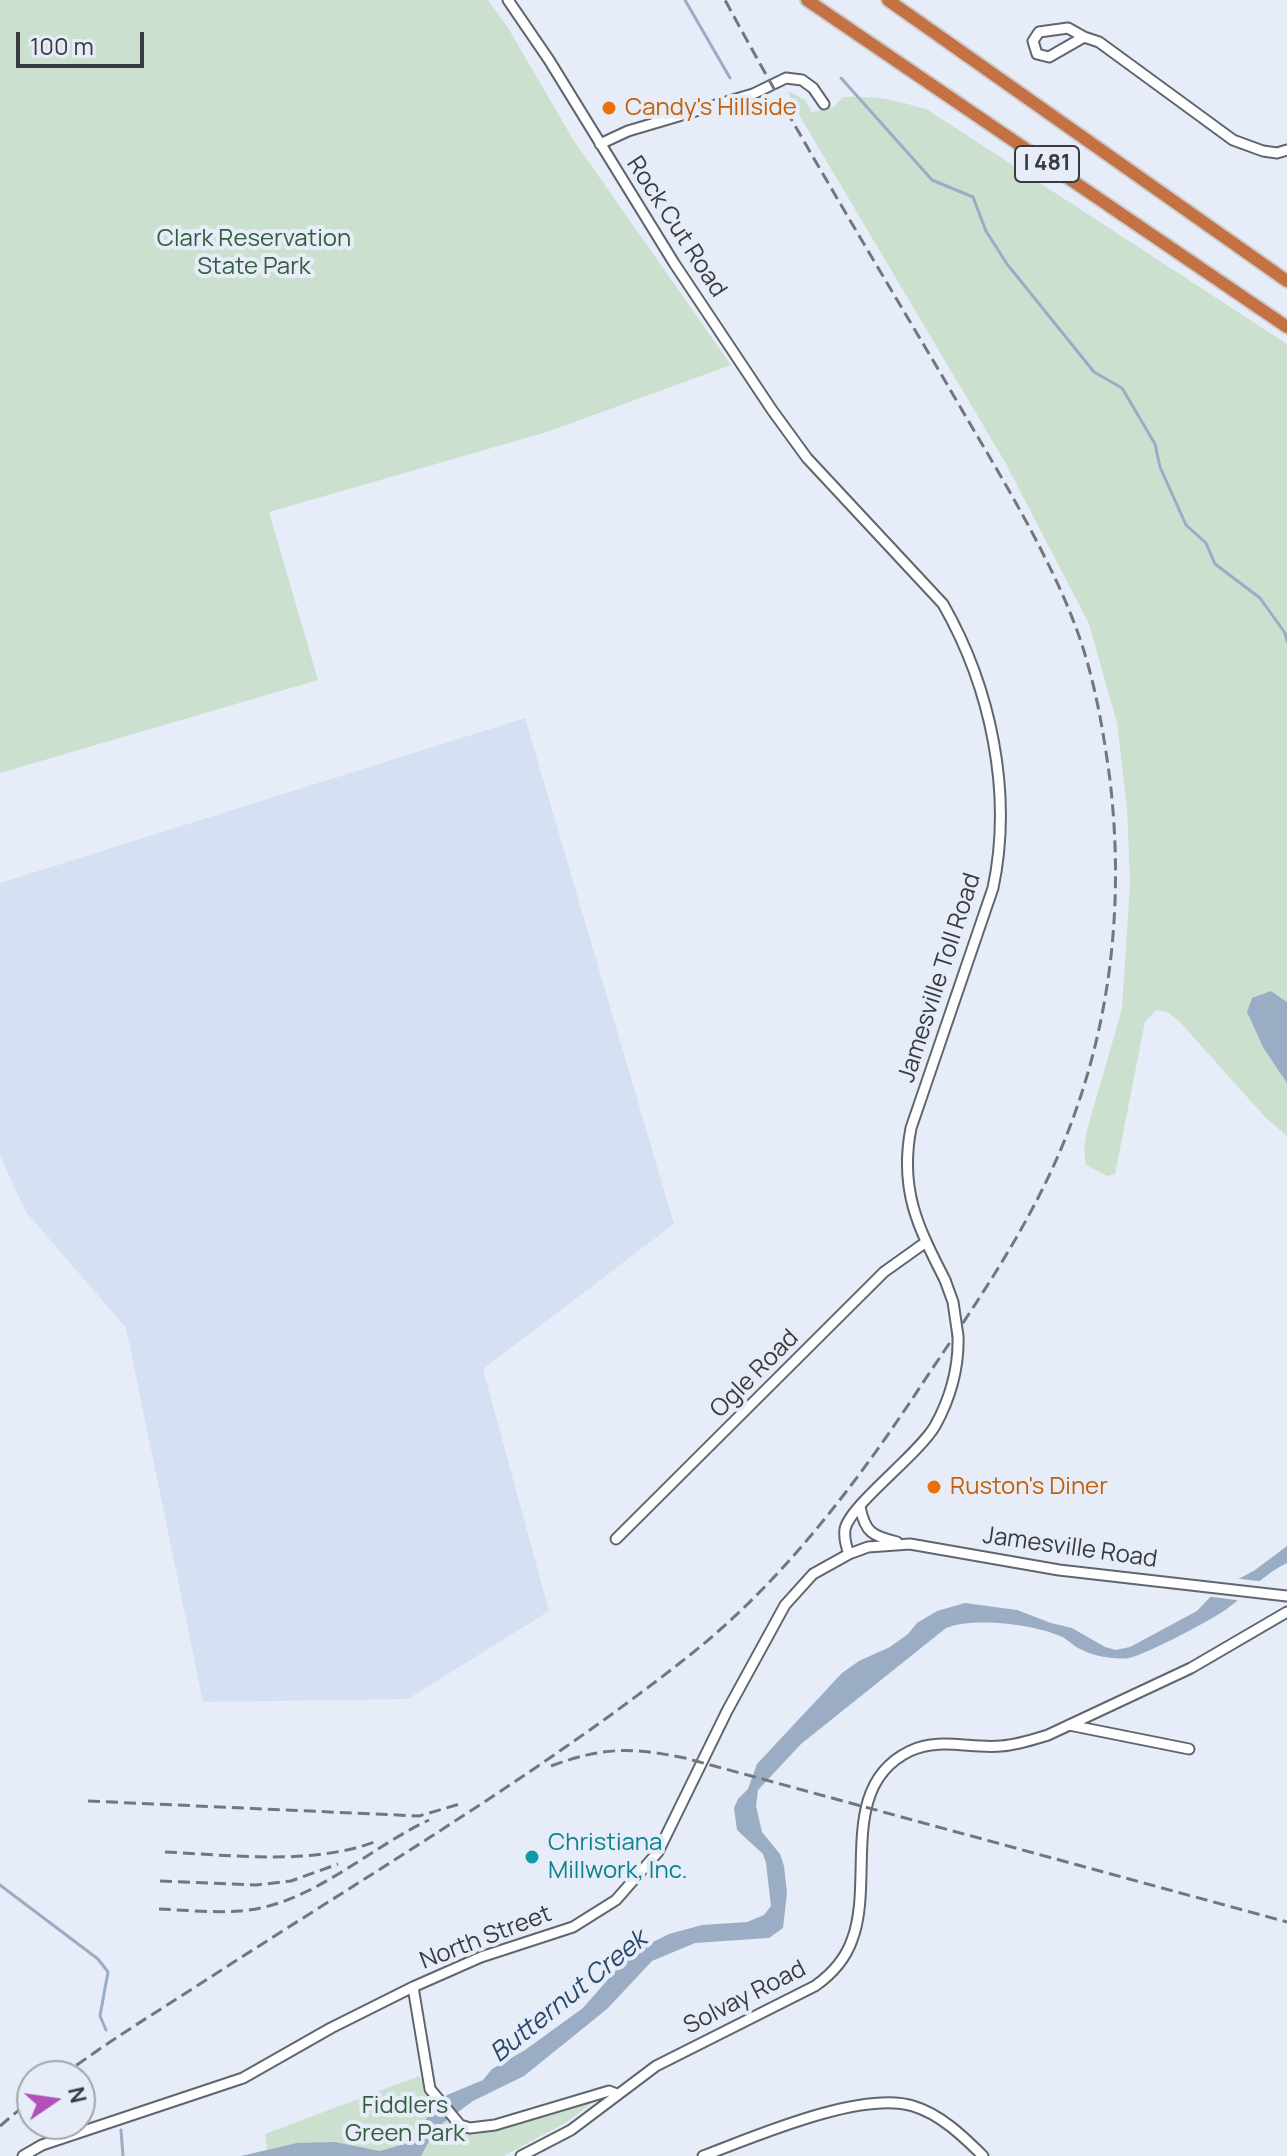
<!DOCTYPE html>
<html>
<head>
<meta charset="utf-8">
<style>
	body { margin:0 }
	#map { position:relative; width:1287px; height:2156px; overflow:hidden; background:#e6edf8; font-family:Manrope,sans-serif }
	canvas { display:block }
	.north { position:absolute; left:16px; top:2060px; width:80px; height:80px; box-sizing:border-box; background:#e6edf8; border:2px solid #a0a6ae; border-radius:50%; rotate:77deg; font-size:22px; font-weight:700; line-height:32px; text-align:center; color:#383b3f }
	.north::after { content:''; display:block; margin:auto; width:28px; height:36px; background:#b251b9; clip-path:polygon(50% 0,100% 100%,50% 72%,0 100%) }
	.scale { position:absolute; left:16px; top:32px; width:128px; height:36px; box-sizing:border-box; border:4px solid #383b3f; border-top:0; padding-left:10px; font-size:24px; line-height:28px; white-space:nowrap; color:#383b3f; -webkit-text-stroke:6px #e6edf8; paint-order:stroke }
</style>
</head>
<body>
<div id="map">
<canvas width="1287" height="2156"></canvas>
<div class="north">N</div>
<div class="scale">100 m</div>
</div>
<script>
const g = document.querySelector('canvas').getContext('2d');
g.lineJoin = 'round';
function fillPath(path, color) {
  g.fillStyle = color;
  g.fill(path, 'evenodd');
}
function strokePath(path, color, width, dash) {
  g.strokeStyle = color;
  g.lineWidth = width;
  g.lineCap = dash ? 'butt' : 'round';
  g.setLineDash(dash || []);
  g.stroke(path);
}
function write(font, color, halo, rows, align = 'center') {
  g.font = font + ' Manrope,sans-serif';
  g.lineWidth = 8;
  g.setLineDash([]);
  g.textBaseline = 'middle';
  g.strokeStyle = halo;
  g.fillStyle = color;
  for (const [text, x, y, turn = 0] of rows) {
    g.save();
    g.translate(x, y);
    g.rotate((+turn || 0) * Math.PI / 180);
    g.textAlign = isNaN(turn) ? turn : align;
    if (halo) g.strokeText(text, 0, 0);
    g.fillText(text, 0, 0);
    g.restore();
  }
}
fillPath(new Path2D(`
	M525,718L674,1224L483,1369L549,1611L408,1699L203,1702L126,1328L26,1212L0,1156V883Z`), '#d5e1f2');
fillPath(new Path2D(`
	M0,0H488L507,26L574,141L731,365L547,432L269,512L318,680L0,773Z
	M788,91L805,100L812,112L834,107L843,97C877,96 896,100 928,110L1287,344V1002L1271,991L1264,1049L1287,1083V1136L1266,1118L1179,1021L1167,1012L1156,1010L1145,1022L1115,1174L1107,1176L1086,1165L1084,1150L1087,1130L1122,1009L1130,883L1127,808L1117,723L1089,624L1005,462L792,103Z
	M419,2076L457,2129L479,2133L593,2102L567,2122L504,2156H268L265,2134Z`), '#cbe0cf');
fillPath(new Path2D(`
	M1271,991L1287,1002V1083L1264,1049L1247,1012L1252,998Z
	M1287,1546V1563C1265,1573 1247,1594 1228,1608C1212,1620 1147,1654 1129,1658C1114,1660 1093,1656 1080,1649C1073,1646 1068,1639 1060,1636C1032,1624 973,1617 946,1628L801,1744L758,1790L756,1806L762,1832L780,1854L784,1866L787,1893L783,1928L769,1938L695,1943L652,1961L607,2009L524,2076L473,2101L436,2128L421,2156H241L297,2143L335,2142L380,2151L401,2145L415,2132L447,2095L483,2080L492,2069L525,2050L583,2008L631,1953L669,1934L702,1925L747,1922L764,1915L771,1906L766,1863L763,1854L737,1830L734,1808L738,1799L748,1789L757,1764L842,1673L859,1661L890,1647L908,1634L917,1623L937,1611L965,1603L1017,1610L1051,1623L1072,1628L1105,1647L1116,1650L1130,1647L1197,1611L1215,1592L1255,1570Z`), '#9aadc5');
fillPath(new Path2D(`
	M1232,1578L1267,1582L1243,1601L1206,1596L1212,1589Z`), '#e6edf8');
strokePath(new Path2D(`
	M685,0L730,78
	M841,78L932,180L973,197L986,231L1007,264L1094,372L1122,388L1155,444L1160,467L1186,525L1206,543L1215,564L1260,598L1285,633L1287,641
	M0,1885L98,1959L108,1972L100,2016L106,2030
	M121,2130L123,2156`), '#9aadc5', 3);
const minor = new Path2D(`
	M508,0L549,60L674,263L772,410L807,458L943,604C991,688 1013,793 993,888L911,1128C899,1190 918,1227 945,1280
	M1068,28L1084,37L1049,57L1037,54L1033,41L1039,32Z
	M1084,37L1099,42L1233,140L1263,151L1277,153L1287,150
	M600,144L628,131L753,94L786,78L802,80L813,88L824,104
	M860,1507C865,1532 872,1536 897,1542
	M616,1539L884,1272L926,1242
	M849,1554C846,1546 844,1537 845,1529C850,1505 918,1455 935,1426C951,1397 959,1369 958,1336
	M1069,1725L1189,1749
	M413,1987L430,2089L460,2125L470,2128L495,2125L609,2091L617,2094
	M23,2156L42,2145L243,2078L331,2028L413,1987L481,1957L573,1927L616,1900L658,1852L727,1711L785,1605L813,1574L849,1554L868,1547L910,1544L1059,1570L1287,1596
	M521,2156L571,2130L656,2066L815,1986C832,1974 845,1960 852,1940C875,1881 837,1786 910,1751C939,1737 971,1749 1001,1746C1017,1745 1032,1740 1048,1735L1191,1668L1287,1612
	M703,2156C754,2137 861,2090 913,2106C940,2114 963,2136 983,2156`);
const highway = new Path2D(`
	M807,0L1287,327
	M888,0L1287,281`);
strokePath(minor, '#60666f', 13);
strokePath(highway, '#cbcccd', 16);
strokePath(minor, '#fff', 9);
strokePath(highway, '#c47143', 12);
strokePath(new Path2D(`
	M551,1766C603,1747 631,1747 685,1758L1287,1922
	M88,1801L419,1816L463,1803
	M165,1852C233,1855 312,1866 377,1841
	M160,1881L256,1885L291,1881L338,1864
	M159,1909C185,1910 214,1913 240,1911C310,1906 367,1849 429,1820
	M62,2076C111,2039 165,2007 217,1973C376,1870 541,1773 690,1655C782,1582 858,1482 922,1384C971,1311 1022,1238 1058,1156C1110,1036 1125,909 1110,780C1103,728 1094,675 1075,625C1044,543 988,456 944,379C870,254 794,128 725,0
	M0,2126L32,2099`), '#72777d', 3, [12, 6]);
const minorBridge = new Path2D(`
	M945,1280L953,1302L958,1336`);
strokePath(minorBridge, '#60666f', 13, []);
strokePath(minorBridge, '#fff', 9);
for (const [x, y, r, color] of [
	[609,108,8,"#e8710a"],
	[934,1487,8,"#e8710a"],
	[532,1857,8,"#0f9aa8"]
]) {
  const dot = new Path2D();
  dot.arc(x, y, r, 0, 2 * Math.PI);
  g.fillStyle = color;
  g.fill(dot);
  strokePath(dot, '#e6edf8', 3);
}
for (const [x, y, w] of [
	[1047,164,64]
]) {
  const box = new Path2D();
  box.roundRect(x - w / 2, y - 18, w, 36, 6);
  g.fillStyle = '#e6edf8';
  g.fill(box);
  strokePath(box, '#383b3f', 2);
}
write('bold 22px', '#383b3f', null, [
	["I 481",1047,164]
]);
write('24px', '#c56008', '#e6edf8', [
	["Candy's Hillside",625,108],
	["Ruston's Diner",950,1487]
], 'left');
write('24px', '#383b3f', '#e6edf8', [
	["Rock Cut Road",676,227,57],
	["Jamesville Toll Road",940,978,-72],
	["Ogle Road",755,1374,-45],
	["Jamesville Road",1070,1548,8],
	["North Street",486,1938,-21],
	["Solvay Road",745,1998,-27]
]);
write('24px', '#345f3f', '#e6edf8', [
	["Clark Reservation",254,239],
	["State Park",254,267],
	["Fiddlers",405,2106],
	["Green Park",405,2134]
]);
write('24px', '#0d838f', '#e6edf8', [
	["Christiana",548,1843],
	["Millwork, Inc.",548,1871]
], 'left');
write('italic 26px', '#2a476c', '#e6edf8', [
	["Butternut Creek",569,1997,-39]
]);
</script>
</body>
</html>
